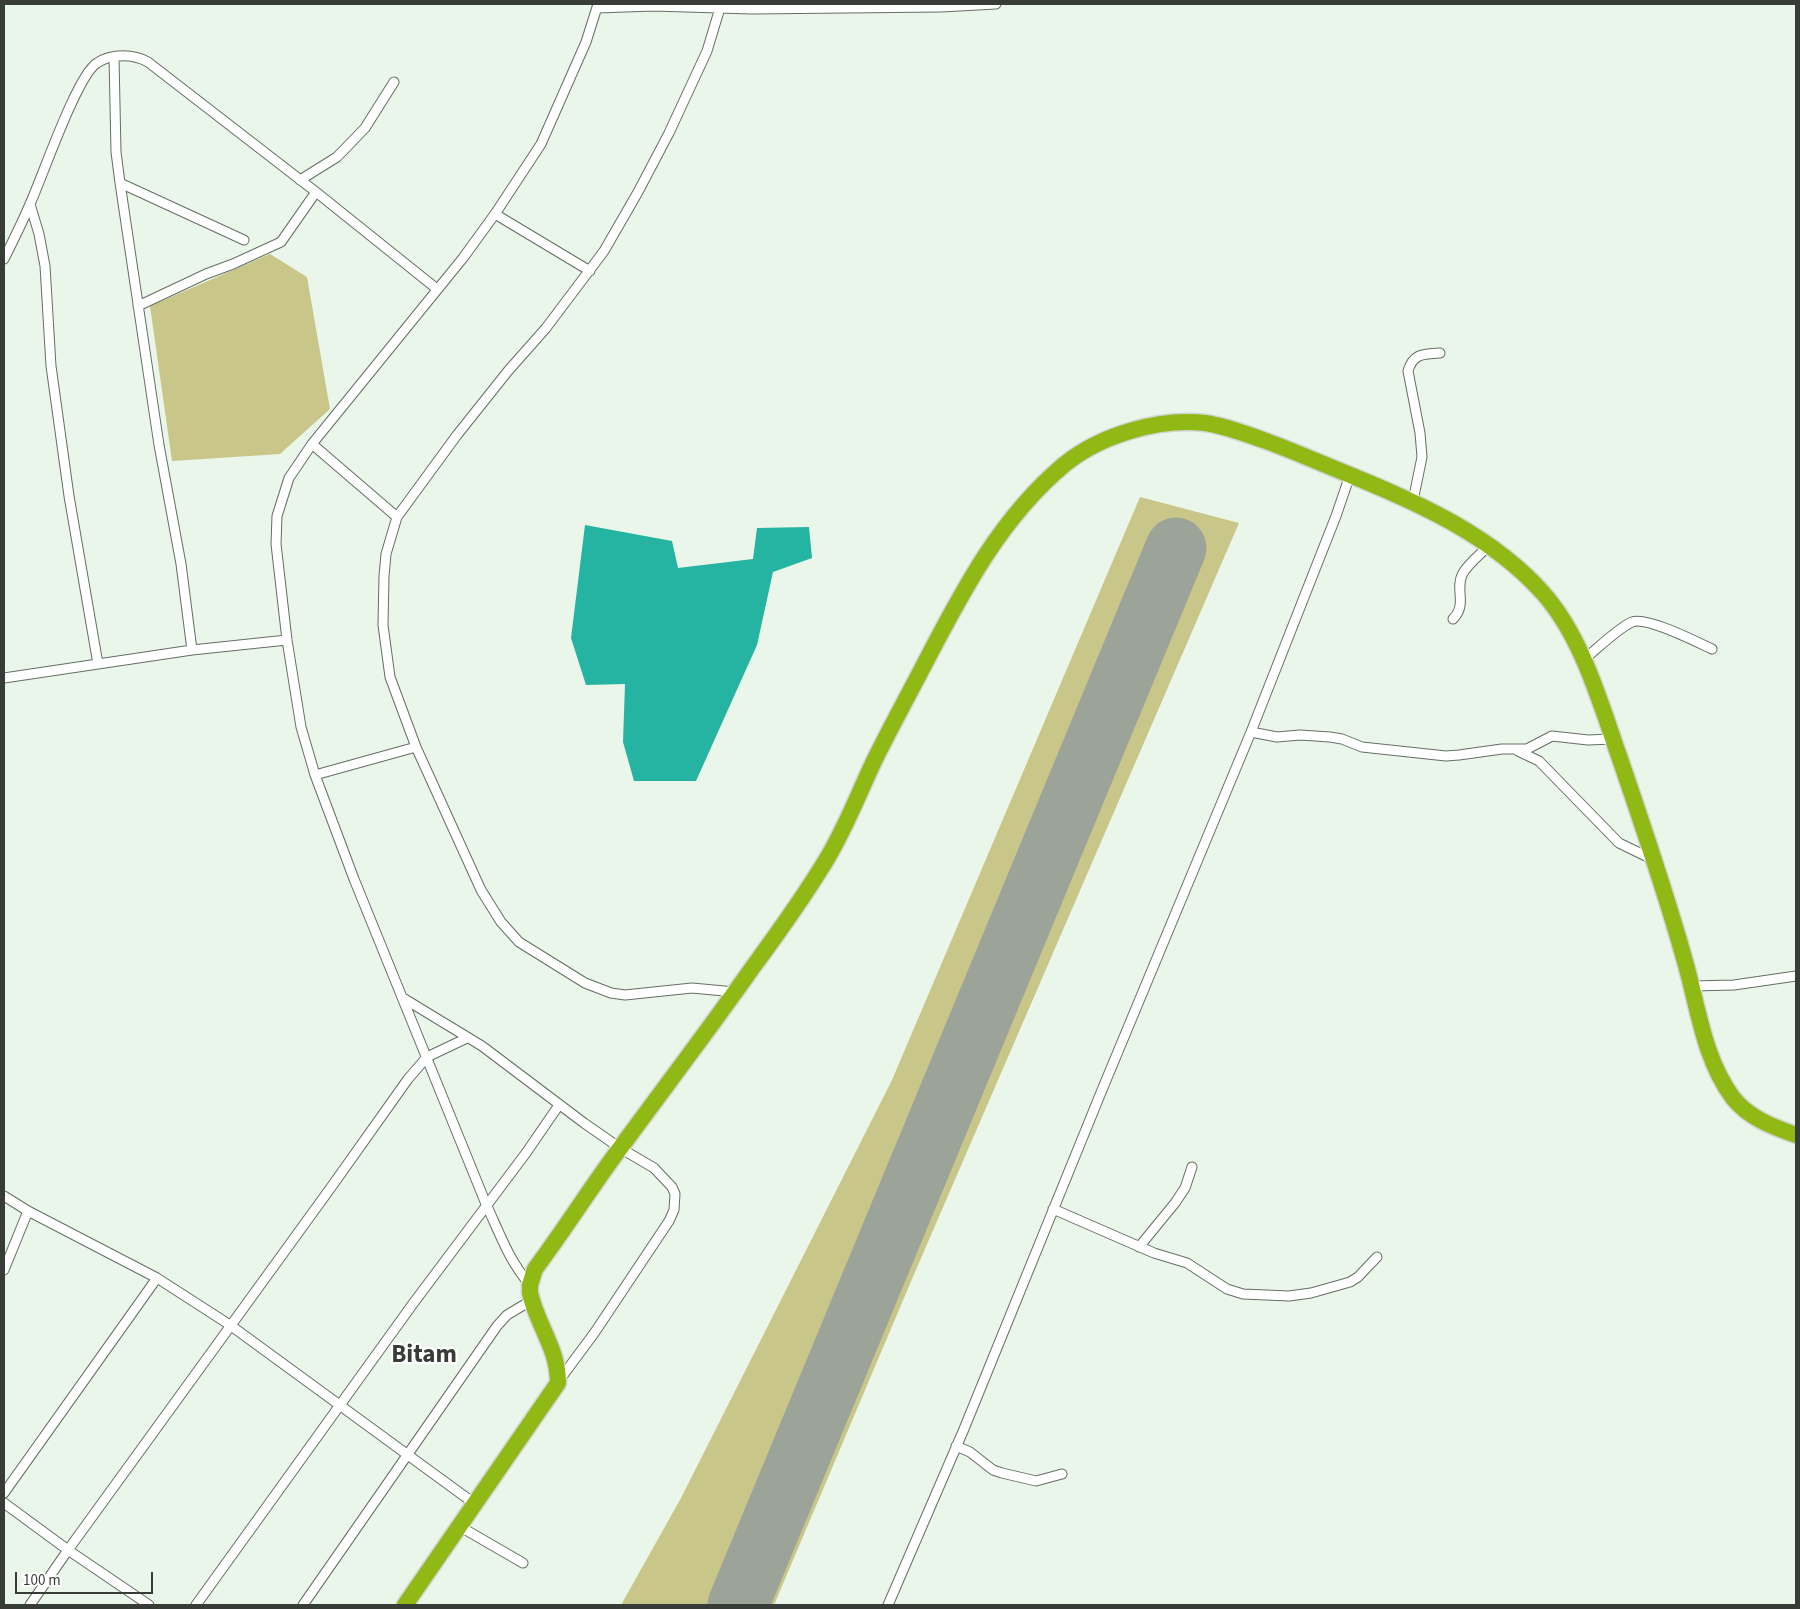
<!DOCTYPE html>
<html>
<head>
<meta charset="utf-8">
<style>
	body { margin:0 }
	#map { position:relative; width:1800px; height:1609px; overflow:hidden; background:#eaf6e9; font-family:"Source Sans 3",sans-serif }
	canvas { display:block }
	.frame { position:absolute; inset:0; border:5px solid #373c36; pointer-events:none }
	.scale { position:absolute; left:15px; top:1572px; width:138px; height:22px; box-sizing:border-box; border:2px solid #373c36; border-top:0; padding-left:6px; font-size:15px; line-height:18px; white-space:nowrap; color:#373c36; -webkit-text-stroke:4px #fff; paint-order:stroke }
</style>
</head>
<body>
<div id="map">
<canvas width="1800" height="1609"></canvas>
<div class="frame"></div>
<div class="scale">100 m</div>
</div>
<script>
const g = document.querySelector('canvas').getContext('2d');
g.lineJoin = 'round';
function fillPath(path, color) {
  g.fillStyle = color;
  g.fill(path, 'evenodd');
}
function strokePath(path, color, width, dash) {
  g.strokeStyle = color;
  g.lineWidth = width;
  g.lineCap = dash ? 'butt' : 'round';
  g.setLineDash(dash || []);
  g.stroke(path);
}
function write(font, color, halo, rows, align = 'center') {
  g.font = font + ' "Source Sans 3",sans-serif';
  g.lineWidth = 4.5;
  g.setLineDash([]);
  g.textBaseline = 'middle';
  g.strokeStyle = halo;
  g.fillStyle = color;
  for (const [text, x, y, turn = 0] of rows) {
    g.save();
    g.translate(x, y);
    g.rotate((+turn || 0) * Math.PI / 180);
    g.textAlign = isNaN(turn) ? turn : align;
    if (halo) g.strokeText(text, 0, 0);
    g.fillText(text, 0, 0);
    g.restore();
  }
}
fillPath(new Path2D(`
	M270,254L307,277L330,409L280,454L172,461L150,306Z
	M1140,497L1239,523L915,1272L774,1605H621L681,1498L892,1080Z`), '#c9c689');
fillPath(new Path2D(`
	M585,525L672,541L678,568L753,559L757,528L809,527L812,558L773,572L757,645L696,781H634L623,742L625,684L586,685L571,638Z`), '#25b4a1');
strokePath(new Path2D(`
	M738,1605L1176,548`), '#9ca49a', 61);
const street = new Path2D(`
	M598,8L653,6L752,9L941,7L996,4
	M720,8L707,51L669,133L638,192L604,251L546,328L508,371L457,435L397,517L386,554L384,576L383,625L390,677L416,747L481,890L501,922L519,942L585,983L611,993L625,995L692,988L735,992
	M114,57L116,152L120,183L159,445L181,564L192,650
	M300,180L337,157L365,128L394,82
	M120,183L244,240
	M30,204L39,234L45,266L51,366L69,496L98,664
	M495,214L590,271
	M4,259C13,241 22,223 30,204C42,178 77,75 97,63C112,53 134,54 148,62L316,192L437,289
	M138,306L206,274L233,264L281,242L316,192
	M312,444L397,517
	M1413,501L1422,457L1420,433L1408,371C1413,353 1424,354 1440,353
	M1453,619C1468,604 1454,589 1463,573C1469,563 1480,555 1488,546
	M1583,660C1596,650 1618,628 1632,622C1646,616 1697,642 1712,649
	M4,678L192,650L287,640
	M1251,732L1277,737L1300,735L1330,737L1342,739L1362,747L1446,756L1459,755L1502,749H1527L1552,736L1588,740L1613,739
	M1518,751L1539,761L1619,843L1654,860
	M315,775L416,747
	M1692,986L1734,985L1796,976
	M403,998L482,1046L584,1123L620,1148L654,1168L672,1187L675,1194L674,1210L669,1221L595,1332L558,1382
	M4,1196L28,1211L157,1278L230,1325L475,1504
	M1053,1209L1154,1253L1187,1263L1227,1289L1243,1294L1289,1296L1311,1293L1350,1282L1358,1277L1377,1257
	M1139,1247L1175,1203L1185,1188L1192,1167
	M4,1270L28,1211
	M530,1285C508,1259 500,1234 486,1204L354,879L315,775L301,727L287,640L276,544L277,516L289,478L312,444L463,258L495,214L541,144L586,42L598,4
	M956,1446L970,1452L993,1470L1002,1473L1036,1481L1062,1474
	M4,1493L157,1278
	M4,1503L68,1550L149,1605
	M459,1526L523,1563
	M30,1605L68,1550L332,1186L408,1079L427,1057L467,1038
	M196,1605L412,1305L526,1153L559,1105
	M303,1605L497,1326L507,1315L532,1300
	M888,1605L964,1429L1102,1090L1251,732L1336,516L1350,475`);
const highway = new Path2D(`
	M405,1605L558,1383C558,1348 537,1325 530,1293V1285L535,1269C565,1229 591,1187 621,1147C665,1087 710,1028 753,967C778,933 803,898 825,862C846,828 859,792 876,757C892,725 909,694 925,663C963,590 1001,517 1065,464C1101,435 1158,418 1205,423C1226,426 1246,434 1266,441C1296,452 1325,465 1355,477C1423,505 1493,537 1543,593C1582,637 1600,702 1619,756C1642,823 1665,890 1684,958C1698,1005 1703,1058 1733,1098C1749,1118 1773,1127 1796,1135`);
strokePath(street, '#646f63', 11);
strokePath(highway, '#d3d4d3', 19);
strokePath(street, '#fff', 9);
strokePath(highway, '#90b916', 16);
write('bold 25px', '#373c36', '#fff', [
	["Bitam",424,1357]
]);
</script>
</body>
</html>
